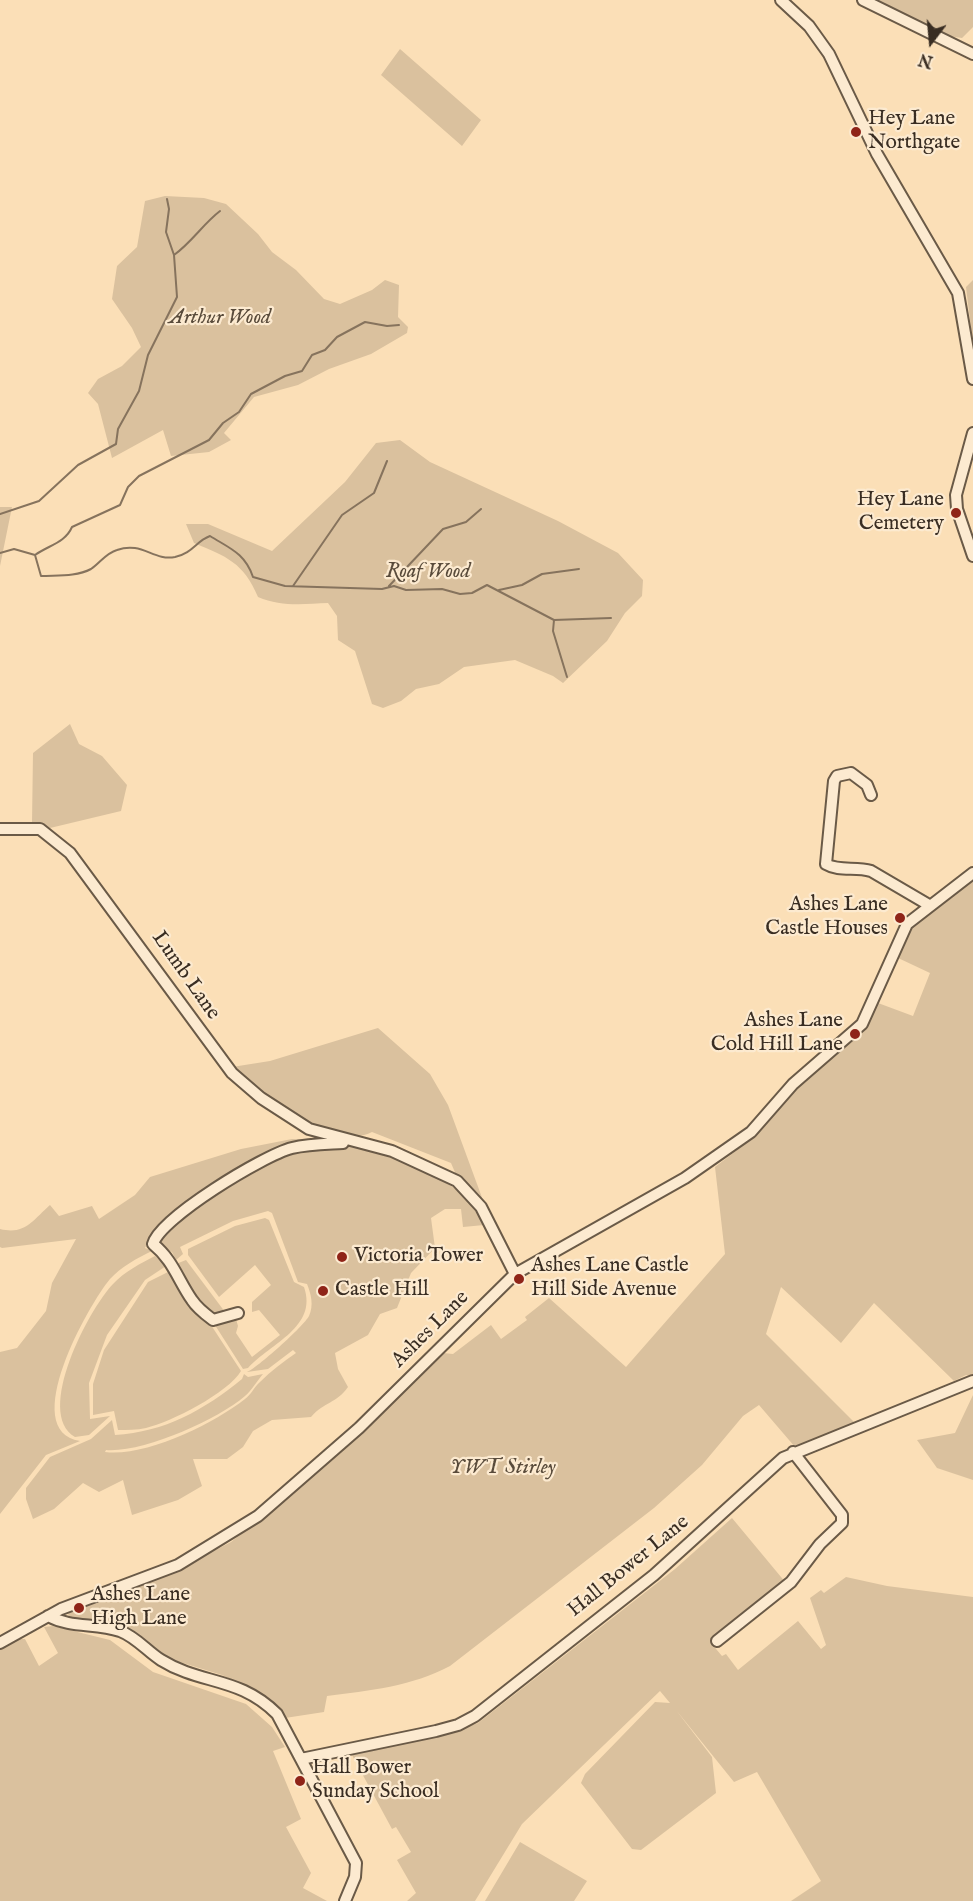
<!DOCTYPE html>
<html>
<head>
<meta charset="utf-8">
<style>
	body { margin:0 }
	#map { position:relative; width:973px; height:1901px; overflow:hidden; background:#fbdfb7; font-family:"IM FELL English",serif }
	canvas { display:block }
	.north { position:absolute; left:901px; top:12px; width:60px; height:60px; -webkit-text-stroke:4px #fcead0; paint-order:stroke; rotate:196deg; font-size:16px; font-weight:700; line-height:24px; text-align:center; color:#392d22 }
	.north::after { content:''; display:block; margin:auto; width:21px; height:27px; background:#392d22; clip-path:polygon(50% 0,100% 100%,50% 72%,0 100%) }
</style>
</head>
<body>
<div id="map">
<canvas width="973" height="1901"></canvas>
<div class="north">N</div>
</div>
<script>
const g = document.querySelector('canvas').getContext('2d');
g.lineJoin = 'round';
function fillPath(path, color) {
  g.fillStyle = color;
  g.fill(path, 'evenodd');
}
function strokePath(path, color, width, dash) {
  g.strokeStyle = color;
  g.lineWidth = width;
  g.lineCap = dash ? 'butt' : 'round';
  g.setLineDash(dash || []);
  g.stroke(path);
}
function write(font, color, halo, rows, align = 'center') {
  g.font = font + ' "IM FELL English",serif';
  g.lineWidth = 4.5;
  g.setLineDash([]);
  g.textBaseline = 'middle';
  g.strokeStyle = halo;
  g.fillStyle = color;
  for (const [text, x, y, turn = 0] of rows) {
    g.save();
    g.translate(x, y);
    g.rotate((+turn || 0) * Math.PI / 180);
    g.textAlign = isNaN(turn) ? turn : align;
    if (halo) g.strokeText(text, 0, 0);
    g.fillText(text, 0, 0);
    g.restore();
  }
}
fillPath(new Path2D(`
	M874,0H973V27L962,38L942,35Z
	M400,49L481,120L462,146L381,75Z
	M165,196L204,198L226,204L258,234L272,252L296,270L324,299L340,304L372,290L385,280L399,285L398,317L408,327L407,333L371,354L329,369L298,385L254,397L224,433L231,440L209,452L171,456L163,430L112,458L98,404L88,393L98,379L122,366L141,347L132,328L112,299L117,266L137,247L145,201Z
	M973,280V345L966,287Z
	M400,440L430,462L558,521L618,553L643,580L642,596L625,613L607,641L563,683L553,676L515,660L464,667L439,684L416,689L401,701L383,708L372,704L355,651L338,640L337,616L328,603C304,604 281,607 258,597C244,563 226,556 194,543L186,524H208L272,551L345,482L376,443Z
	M0,507H12L0,566Z
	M70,724L79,744L102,756L127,785L121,811L50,828L32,823L33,753Z
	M973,879V1376L966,1375L954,1381L874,1303L841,1343L781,1287L766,1334L857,1425L795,1447L759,1405L743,1416L702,1465L654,1508L450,1666C413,1686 368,1691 327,1696L324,1712L285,1718L266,1698L247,1687L222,1675L173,1660L117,1622L69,1619L68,1612L167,1575L231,1542L331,1460L443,1353L453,1354L491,1325L501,1339L527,1320L525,1317L549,1298L626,1367L725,1254L715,1167L754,1137L789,1096L862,1032L878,1003L913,1016L930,973L896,957L910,930L930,910Z
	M378,1028L430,1074L448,1105L484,1203L457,1177L451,1163L372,1132C332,1153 261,1092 232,1067L270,1061Z
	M292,1139H306L187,1203L153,1232L145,1248L152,1251C137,1258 121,1267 110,1279C89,1304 17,1431 80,1441L46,1455L0,1514V1352L17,1348L46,1311L52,1283L76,1239L2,1248L0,1247V1229C25,1235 32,1221 50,1205L59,1216L92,1206L99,1219L135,1195L150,1177L241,1149Z
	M356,1146C406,1159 459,1176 484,1225L463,1227L461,1209H445L431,1218L435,1248L411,1273L397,1308L380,1314L368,1335L335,1353L338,1369L348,1387C336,1404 325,1401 311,1417L272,1420L253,1431L243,1447L227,1459H193L202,1486L178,1500L132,1515L123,1480L99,1492L83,1483L54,1509L33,1519L26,1499V1488L50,1457L91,1439L112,1420L115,1435C165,1432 204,1410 242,1379L244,1374L248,1377L263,1374C257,1381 251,1391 245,1396C217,1420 143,1453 106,1450L105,1452C146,1457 213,1424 245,1399C251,1395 254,1387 260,1382C271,1371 283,1362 296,1353L293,1350L268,1369L247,1372C256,1369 304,1326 309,1316C314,1305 311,1294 307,1284L298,1282L272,1213L268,1211L233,1221L180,1247L183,1254L176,1260L172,1252L159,1246V1238C197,1204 242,1167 292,1154C313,1148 334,1147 356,1146Z
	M265,1218L269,1220L294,1282L304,1287C318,1327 271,1343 248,1368L243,1369L176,1264L186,1260L228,1316L236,1319L238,1326L236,1333L252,1357L280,1335L259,1310L252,1312V1302L271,1285L255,1265L219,1297L188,1255V1249L235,1226Z
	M155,1256L169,1264L145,1280L107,1335L89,1383L90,1419L110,1416L89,1435L75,1437C34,1413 89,1309 113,1284C124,1272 141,1263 155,1256Z
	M172,1270L193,1309L202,1320L211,1325L241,1371C228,1393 171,1422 146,1428C137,1430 127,1430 118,1430L114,1411L93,1415V1384L104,1350L148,1282Z
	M973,1395V1480L937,1468L917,1440L955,1433Z
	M732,1518L786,1583L711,1643L722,1656L726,1654L738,1670L798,1621L821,1649L826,1645L810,1598L821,1590L824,1593L846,1577L887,1586L973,1597V1901H791L821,1881L757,1772L734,1782L676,1710L712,1757L716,1793L641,1850L632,1849L581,1783L585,1774L655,1702L670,1703L660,1691L522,1824L475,1901H407L416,1893L397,1860L411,1852L396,1827L392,1829L352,1755L445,1735L478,1723L675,1569Z
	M53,1626L110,1640L153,1672L246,1704L272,1727L285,1747L273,1751L301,1819L286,1827L311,1873L303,1888L327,1901H0V1648L16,1639H25L39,1666L58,1653L44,1627Z
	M520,1842L587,1881L574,1901H485Z`), '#dac19e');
strokePath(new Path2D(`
	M174,255C192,242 203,224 220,211
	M0,514L39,501L78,465L116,444L118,429L139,391L148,355L177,297L174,255L166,232L169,209L167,199
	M0,553L14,549L35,555L41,576C57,575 76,577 91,569C100,563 106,553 117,550C142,541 153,561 175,557C193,553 196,541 210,536C229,548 245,553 253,577L285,586L382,589L394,586L406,590L442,589L460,594L472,593L487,585L554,620L553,631L567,677
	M35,555C49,545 65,543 72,527L120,505L128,487L139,476L209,440L223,423L239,412L251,394L285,376L302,371L312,355L325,350L337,337L365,322L387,326L399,325
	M293,586L342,515L374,493L387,461
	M389,586L443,529L466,522L481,509
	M499,590L522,585L542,574L579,569
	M554,620L611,618`), '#86735d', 2);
const minor = new Path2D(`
	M781,0L809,26L829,54L877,154L958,293L973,379
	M863,0L973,54
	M973,433L956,495L957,509L973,556
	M871,795L867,785L851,773L837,776L834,781L826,864C839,872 856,866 871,871L929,905
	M0,829H40L70,853L232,1073L261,1098L309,1129L392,1151L457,1181L481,1207L515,1274
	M238,1313L213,1320C205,1314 197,1308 192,1300C178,1280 173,1260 153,1244C160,1218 264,1155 292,1148C309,1144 326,1144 343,1143
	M48,1616C71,1628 95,1623 120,1631C136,1637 147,1651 161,1660C201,1685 239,1676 277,1714L356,1863L355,1877L345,1901
	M717,1641L791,1582L820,1544L842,1523V1515L793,1452
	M0,1643L61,1609L178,1565L258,1516L359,1428L515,1274L685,1178L751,1132L793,1084L862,1024L907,924L973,873
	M301,1759L436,1731L458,1725L475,1716L654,1575L783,1458L973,1381`);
strokePath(minor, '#6a5a47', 14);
strokePath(minor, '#fcead0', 10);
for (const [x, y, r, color] of [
	[856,132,6,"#8f2418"],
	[956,513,6,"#8f2418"],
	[900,918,6,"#8f2418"],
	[855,1034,6,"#8f2418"],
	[342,1257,6,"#8f2418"],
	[519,1279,6,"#8f2418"],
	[323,1291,6,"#8f2418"],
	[79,1608,6,"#8f2418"],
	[300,1781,6,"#8f2418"]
]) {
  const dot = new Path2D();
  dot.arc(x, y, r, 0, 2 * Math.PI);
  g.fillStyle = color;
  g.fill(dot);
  strokePath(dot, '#fcead0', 2);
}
write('21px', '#392d22', '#fcead0', [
	["Hey Lane",868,120],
	["Northgate",868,144],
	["Hey Lane",944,501,"right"],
	["Cemetery",944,525,"right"],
	["Ashes Lane",888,906,"right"],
	["Castle Houses",888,930,"right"],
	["Ashes Lane",843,1022,"right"],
	["Cold Hill Lane",843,1046,"right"],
	["Victoria Tower",354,1257],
	["Ashes Lane Castle",531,1267],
	["Hill Side Avenue",531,1291],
	["Castle Hill",335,1291],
	["Ashes Lane",91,1596],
	["High Lane",91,1620],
	["Hall Bower",312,1769],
	["Sunday School",312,1793]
], 'left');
write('italic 21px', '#594b3b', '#fcead0', [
	["Arthur Wood",220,319],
	["Roaf Wood",428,573],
	["YWT Stirley",503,1469]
]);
write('21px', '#392d22', '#fcead0', [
	["Lumb Lane",185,976,55],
	["Ashes Lane",431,1330,-45],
	["Hall Bower Lane",629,1567,-39]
]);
</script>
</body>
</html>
